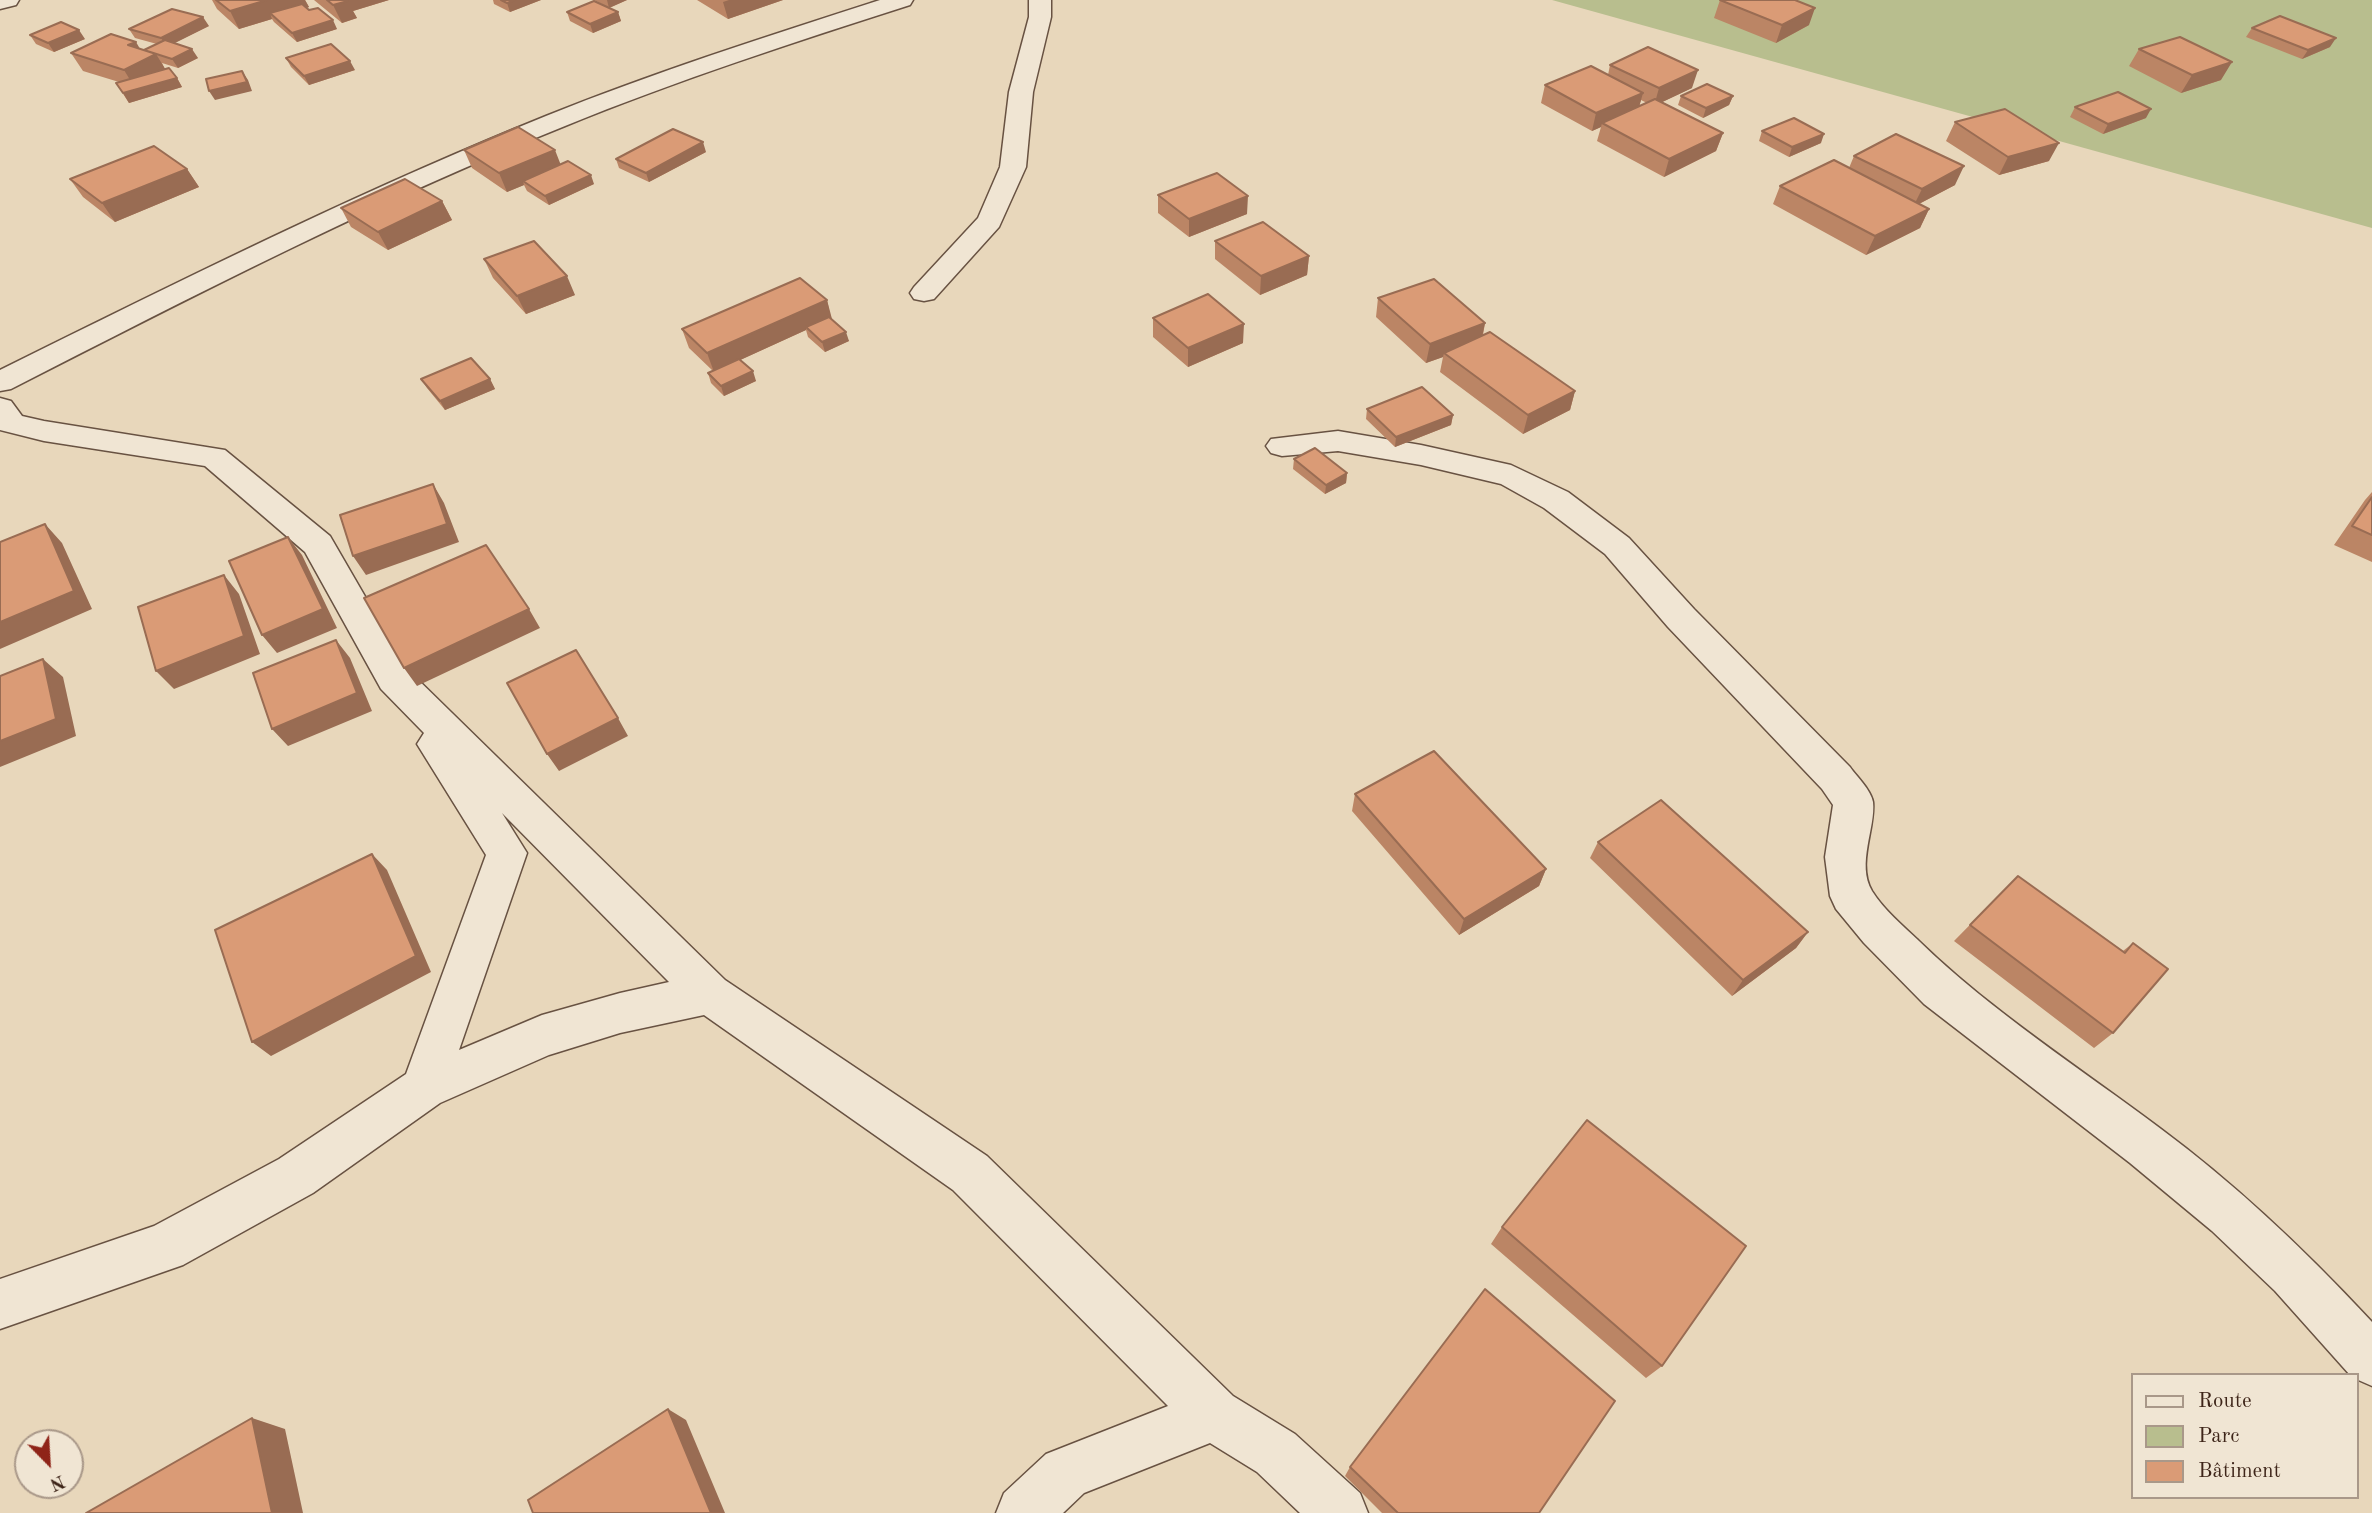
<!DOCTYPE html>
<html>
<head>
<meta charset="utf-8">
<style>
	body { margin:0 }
	#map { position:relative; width:2372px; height:1513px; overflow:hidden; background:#e8d7bb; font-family:"Old Standard TT",serif }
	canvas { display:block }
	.legend { position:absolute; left:2131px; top:1373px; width:228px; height:126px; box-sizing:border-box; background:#f0e5d3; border:2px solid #a99889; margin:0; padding:9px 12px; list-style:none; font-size:21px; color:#3e2519 }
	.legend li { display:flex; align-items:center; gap:14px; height:35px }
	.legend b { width:35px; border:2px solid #a99889 }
	.north { position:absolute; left:14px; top:1429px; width:70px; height:70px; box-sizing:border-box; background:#f0e5d3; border:2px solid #a99889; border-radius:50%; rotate:156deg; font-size:19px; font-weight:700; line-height:28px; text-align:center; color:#3e2519 }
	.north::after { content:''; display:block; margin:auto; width:24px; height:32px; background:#8f2418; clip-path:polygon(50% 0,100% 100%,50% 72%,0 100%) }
</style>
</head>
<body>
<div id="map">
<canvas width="2372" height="1513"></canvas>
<ul class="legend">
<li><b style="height:9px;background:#f0e5d3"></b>Route</li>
<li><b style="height:19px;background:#b8be8e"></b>Parc</li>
<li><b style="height:19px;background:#da9b76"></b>Bâtiment</li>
</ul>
<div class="north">N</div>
</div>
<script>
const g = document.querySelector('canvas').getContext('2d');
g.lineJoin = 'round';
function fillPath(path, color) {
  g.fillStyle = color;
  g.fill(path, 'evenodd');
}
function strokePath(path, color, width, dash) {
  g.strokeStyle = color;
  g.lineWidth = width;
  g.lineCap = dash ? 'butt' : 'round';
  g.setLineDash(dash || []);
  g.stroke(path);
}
fillPath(new Path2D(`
	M1552,0H2372V228Z`), '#b8be8e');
const street = new Path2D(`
	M0,0H19L16,5L0,9Z
	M880,0H913L910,5C794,42 678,80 565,126C375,202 193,296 11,389L0,391V370C180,281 360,191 546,116C655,72 768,36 880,0Z
	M1029,0H1051V17L1033,92L1026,167L999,227L934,299L924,301L914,299L910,293L914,287L978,218L1000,167L1009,92L1029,17Z
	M0,398L11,401L22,416L44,421L225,450L330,536L407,669L725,980L987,1156L1233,1396L1295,1434L1360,1493L1368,1513H1300L1257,1472L1210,1443L1084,1493L1063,1513H996L1004,1493L1046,1454L1168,1406L953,1190L704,1015L620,1033L549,1055L440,1103L313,1193L183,1265L0,1329V1279L154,1226L279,1159L406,1074L486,855L417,744L424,733L381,689L305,552L205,466L44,441L0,430ZM502,813L669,982L620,993L542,1015L459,1050L527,853Z
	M1338,431L1421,445L1511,465L1568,492L1629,538L1694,609L1850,767C1857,777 1871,790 1873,802C1876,827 1856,864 1872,891C1884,910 1903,926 1919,941C1992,1012 2080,1068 2161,1129C2239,1187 2306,1251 2372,1322V1386L2356,1379V1375H2350L2275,1291L2212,1231L2130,1163L1924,1004L1864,943L1836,909L1830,896L1825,857L1833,805L1822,789L1668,627L1605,554L1544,508L1501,484L1421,465L1338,451L1282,456L1271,453L1266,446L1271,439Z`);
strokePath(street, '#685242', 3);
fillPath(street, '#f0e5d3');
fillPath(new Path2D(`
	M212,0H305L309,7L307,8L337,29L297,42L274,22L272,19L239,29L217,9Z
	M314,0H389L353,11L357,18L342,23Z
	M493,0H541L510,12L494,4Z
	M594,0H627L609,8Z
	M697,0H783L728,19Z
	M1720,0L1809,25L1776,43L1714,18Z
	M567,12H618L621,21L593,33L570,21Z
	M209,26L174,43L198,58L178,68L162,63L165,69L177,78L182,87L129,103L116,83L119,82L83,71L71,53L141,49L144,50L157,44L135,38L129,29Z
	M2252,28L2330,47L2302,59L2246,37Z
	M30,35L85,39L54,52L36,44Z
	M2139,49L2221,80L2181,93L2129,66Z
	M286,58L355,70L309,85L291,67Z
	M1610,65L1692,88L1662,102L1723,133L1716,151L1664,177L1597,141L1601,127L1592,131L1541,103L1545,85L1608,75ZM1641,100L1647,103L1639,106Z
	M1681,96H1733L1729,105L1703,118L1678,105Z
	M2075,107L2146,118L2103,134L2070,117Z
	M1955,122L2049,161L1999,175L1946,141Z
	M1762,131L1821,143L1789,157L1759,141Z
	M464,150L561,164L594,184L549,205L527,191L524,185L507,192L472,168Z
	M706,152L649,182L619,168L616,159Z
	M1854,156L1955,185L1919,204L1929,209L1920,228L1866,255L1773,204L1780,186L1849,168Z
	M187,169L199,187L115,222L83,197L70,179Z
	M1158,195L1247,214L1189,237L1158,213Z
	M442,201L452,220L388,250L351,227L341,208Z
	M1215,241L1309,256L1307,275L1260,295L1215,259Z
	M484,259L575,295L526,314L493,278Z
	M1378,298L1485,323L1483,335L1575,391L1570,410L1523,434L1440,372L1443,357L1426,363L1376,317Z
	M827,300L831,319L849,341L825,352L808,337L806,330L740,360L756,381L724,396L711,383L708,373L713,371L689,348L682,329Z
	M1153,318L1243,343L1188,367L1153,337Z
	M421,379H490L495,389L445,410L427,388Z
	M1367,409L1453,415L1451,425L1395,447L1366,419Z
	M1294,459L1347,473L1346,483L1325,494L1293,469Z
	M2372,492V562L2334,545L2365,500Z
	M1355,794L1546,869L1539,886L1459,935L1352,811Z
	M1598,842L1808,932L1796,948L1732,996L1590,858Z
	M2018,876L2123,951L2133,943L2113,1033L2094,1048L1954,941Z
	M1502,1227L1662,1366L1646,1378L1491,1244Z
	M1350,1467L1539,1513H1382L1345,1476Z`), '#bb8565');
fillPath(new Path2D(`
	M267,0H305L309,7L275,18L270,13L272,19L239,29L230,11Z
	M343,0H389L353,11L357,18L342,23L333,5Z
	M515,0H541L510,12L507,3Z
	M607,0H627L609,8Z
	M729,0H783L728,19L723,2Z
	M1815,8L1809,25L1776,43L1782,25Z
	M618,12L621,21L593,33L590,24Z
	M203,17L209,26L167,47L161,38Z
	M333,20L337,29L297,42L292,33Z
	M79,30L85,39L54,52L48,43Z
	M2336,38L2330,47L2302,59L2308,50Z
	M136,42L146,59L156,54L167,72L135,88L124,70L128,45Z
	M192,49L198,58L178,68L172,59Z
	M350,61L355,70L309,85L304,76Z
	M2232,62L2221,80L2181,93L2192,75Z
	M1698,70L1692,88L1654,106L1659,88Z
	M242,71L248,80L252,91L215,100L209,91Z
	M177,78L182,87L129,103L123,93Z
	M1643,93L1638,111L1602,123L1601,127L1592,131L1596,113Z
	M1733,96L1729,105L1703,118L1706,108Z
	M2151,109L2146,118L2103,134L2108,124Z
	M1723,133L1716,151L1664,177L1669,159Z
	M1824,134L1821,143L1789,157L1792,147Z
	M703,142L706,152L649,182L646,173Z
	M2059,143L2049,161L1999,175L2008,157Z
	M555,150L562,168L523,181L524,185L507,192L499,173Z
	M1964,166L1955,185L1913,207L1922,189Z
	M187,169L199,187L115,222L102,203Z
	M591,175L594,184L549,205L545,196Z
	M1248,196L1247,214L1189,237V219Z
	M442,201L452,220L388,250L378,232Z
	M1929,209L1920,228L1866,255L1875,236Z
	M1309,256L1307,275L1260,295L1261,276Z
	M567,276L575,295L526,314L517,296Z
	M827,300L832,319L806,327V330L714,372L707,353Z
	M1485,323L1481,342L1444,353L1443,357L1426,363L1430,344Z
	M1244,324L1243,343L1188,367V348Z
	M846,332L849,341L825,352L822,342Z
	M753,371L756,381L724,396L721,386Z
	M490,379L495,389L445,410L440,401Z
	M1575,391L1570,410L1523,434L1528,415Z
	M1453,415L1451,425L1395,447L1396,437Z
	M1347,473L1346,483L1325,494L1326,485Z
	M433,484L444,503L459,542L366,575L353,556Z
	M45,524L62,543L92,609L0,649V622Z
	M288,537L302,555L337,628L277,653L262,635Z
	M224,575L239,594L260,654L174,689L156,671Z
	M529,609L540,628L417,686L404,668Z
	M336,640L350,658L372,711L288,746L272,729Z
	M43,659L63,677L76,736L0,767V741Z
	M618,718L628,736L559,771L547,754Z
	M372,854L387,870L431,972L271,1056L252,1042Z
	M1546,869L1539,886L1459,935L1464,919Z
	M1808,932L1796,948L1732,996L1743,980Z
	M668,1409L686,1420L725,1513H711Z
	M252,1418L285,1429L303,1513H272Z`), '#996c53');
const building = new Path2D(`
	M216,0H267L230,11Z
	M327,0H347L348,1L333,5Z
	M501,0H515L507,3Z
	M1720,0H1795L1815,8L1782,25Z
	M594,1L618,12L590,24L567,12Z
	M302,4L309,10L318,8L333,20L292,33L270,13Z
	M172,9L203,17L161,38L129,29Z
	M2280,16L2336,38L2308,50L2252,28Z
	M61,22L79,30L48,43L30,35Z
	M111,34L136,42L128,45L156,54L124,70L71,53Z
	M2180,37L2232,62L2192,75L2139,49Z
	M165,40L192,49L172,59L144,50Z
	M331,44L350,61L304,76L286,58Z
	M1648,47L1698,70L1659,88L1610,65Z
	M1591,66L1643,93L1596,113L1545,85Z
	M169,68L177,78L123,93L116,83Z
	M242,71L247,82L209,91L206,79Z
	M1707,84L1733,96L1706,108L1681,96Z
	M2118,92L2151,109L2108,124L2075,107Z
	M1655,99L1723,133L1669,159L1602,123Z
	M2005,109L2059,143L2008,157L1955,122Z
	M1794,118L1824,134L1792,147L1762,131Z
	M518,127L555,150L499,173L464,150Z
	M673,129L703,142L646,173L616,159Z
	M1896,134L1964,166L1922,189L1854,156Z
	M154,146L187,169L102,203L70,179Z
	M1834,160L1929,209L1875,236L1780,186Z
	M568,161L591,175L545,196L523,181Z
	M1217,173L1248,196L1189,219L1158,195Z
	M405,179L442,201L378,232L341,208Z
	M1263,222L1309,256L1261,276L1215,241Z
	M534,241L567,276L517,296L484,259Z
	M800,278L827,300L707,353L682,329Z
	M1434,279L1485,323L1430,344L1378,298Z
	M1208,294L1244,324L1188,348L1153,318Z
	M829,317L846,332L822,342L806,327Z
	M1490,332L1575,391L1528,415L1444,353Z
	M471,358L490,379L440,401L421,379Z
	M739,359L753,371L721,386L708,373Z
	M1422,387L1453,415L1396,437L1367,409Z
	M1315,448L1347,473L1326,485L1294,459Z
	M433,484L447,524L353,556L340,515Z
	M2372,497V535L2352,526Z
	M45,524L74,591L0,622V542Z
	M288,537L323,609L262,635L229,561Z
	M486,545L529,609L404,668L364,598Z
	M224,575L244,636L156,671L138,607Z
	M336,640L357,693L272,729L253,673Z
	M576,650L618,718L547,754L507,683Z
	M43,659L56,719L0,741V676Z
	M1434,751L1546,869L1464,919L1355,794Z
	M1661,800L1808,932L1743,980L1598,842Z
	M372,854L416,956L252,1042L215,930Z
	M2018,876L2125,953L2133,943L2168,969L2113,1033L1970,925Z
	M1587,1120L1746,1246L1662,1366L1502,1227Z
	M1485,1289L1615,1401L1539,1513H1398L1350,1467Z
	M668,1409L711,1513H533L528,1500Z
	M252,1418L272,1513H86Z`);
fillPath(building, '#da9b76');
strokePath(building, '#996c53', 2);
</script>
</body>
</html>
